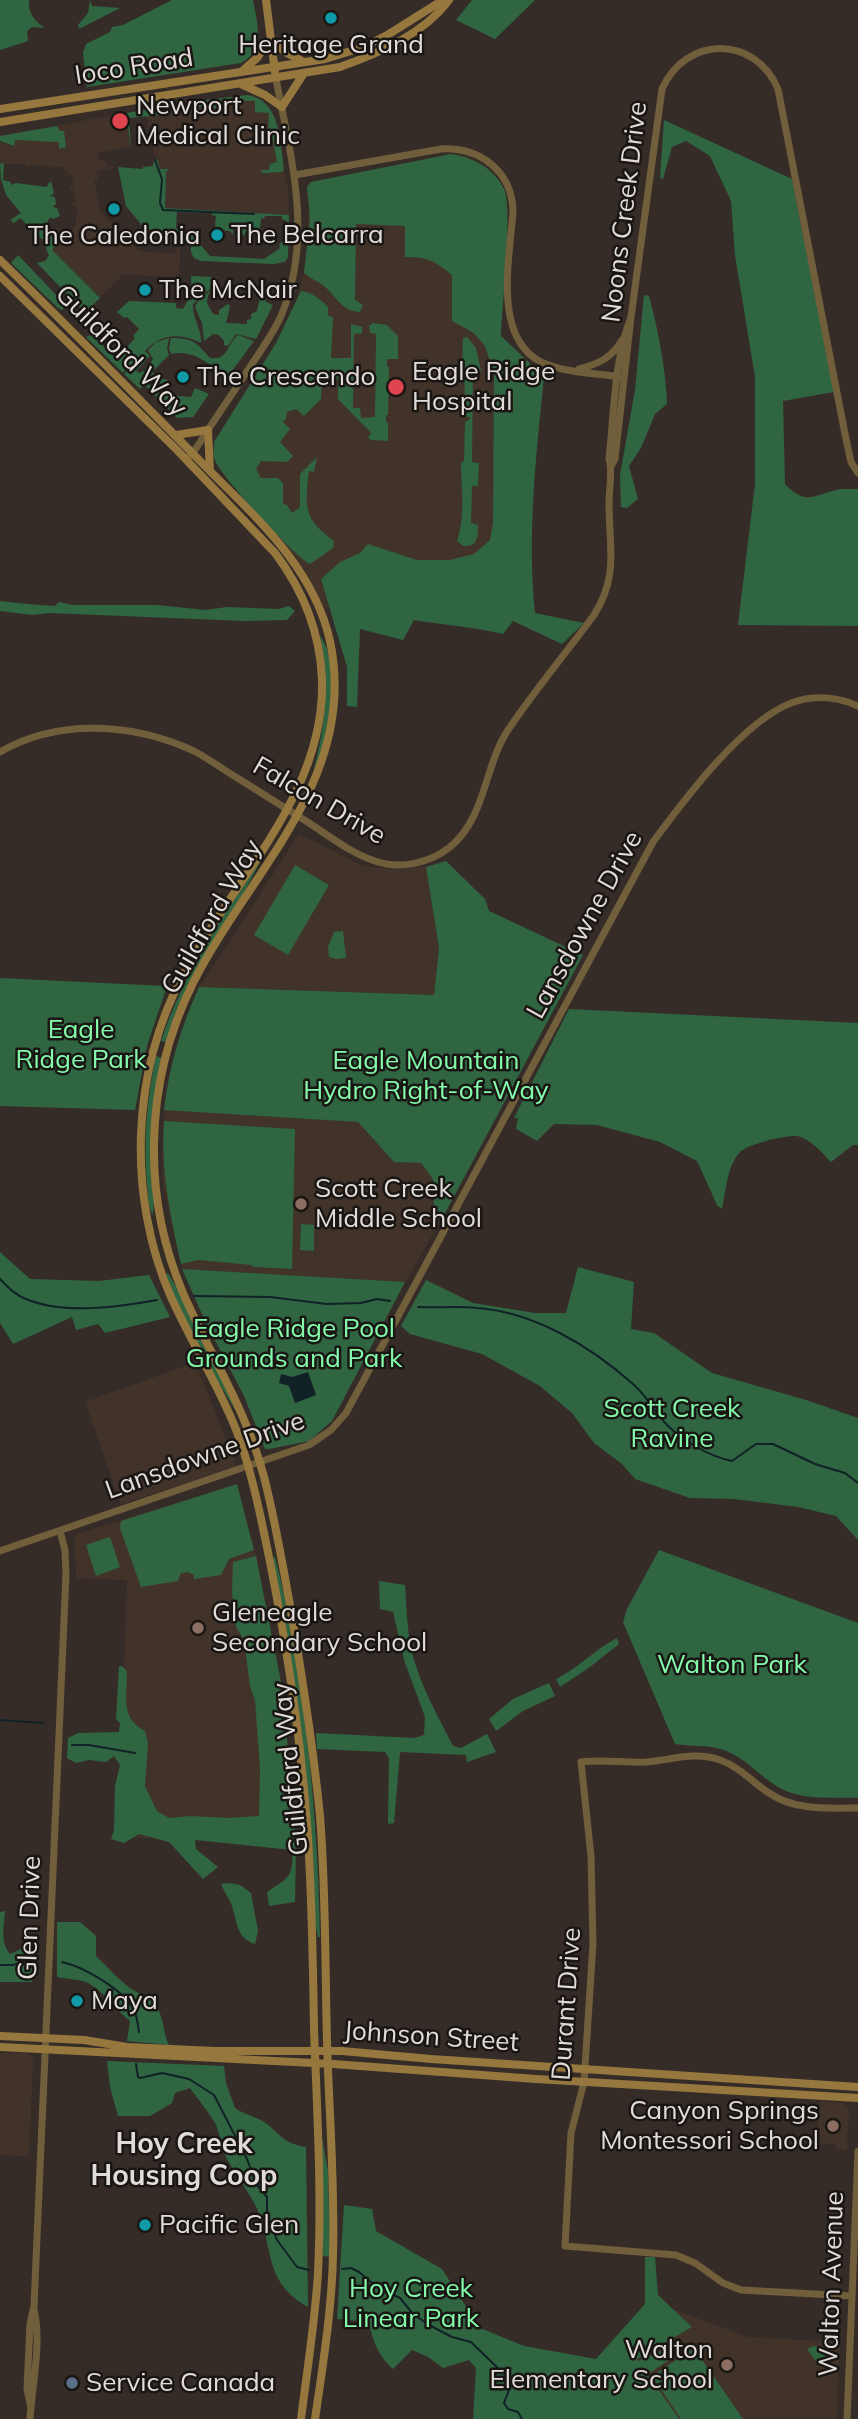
<!DOCTYPE html>
<html>
<head>
<meta charset="utf-8">
<style>
	body { margin:0 }
	canvas { display:block; background:#352c28 }
</style>
</head>
<body>
<canvas width="858" height="2419"></canvas>
<script>
const g = document.querySelector('canvas').getContext('2d');
g.lineJoin = 'round';
function fillPath(path, color) {
  g.fillStyle = color;
  g.fill(path, 'evenodd');
}
function strokePath(path, color, width, dash) {
  g.strokeStyle = color;
  g.lineWidth = width;
  g.lineCap = dash ? 'butt' : 'round';
  g.setLineDash(dash || []);
  g.stroke(path);
}
function write(font, color, halo, rows, align = 'center') {
  g.font = font + ' Mulish,sans-serif';
  g.lineWidth = 5;
  g.setLineDash([]);
  g.textBaseline = 'middle';
  g.strokeStyle = halo;
  g.fillStyle = color;
  for (const [text, x, y, turn = 0] of rows) {
    g.save();
    g.translate(x, y);
    g.rotate((+turn || 0) * Math.PI / 180);
    g.textAlign = isNaN(turn) ? turn : align;
    if (halo) g.strokeText(text, 0, 0);
    g.fillText(text, 0, 0);
    g.restore();
  }
}
fillPath(new Path2D(`
	M247,95L263,100L274,117L288,190L289,215L164,208L166,171L159,169L157,157L154,154L146,110Z
	M126,113L131,146L98,153V160L106,161L107,166L118,167L96,171L98,179L94,180L100,211L139,251L175,254L176,248L178,247L176,231L181,232L179,278L123,274L100,298L52,250L76,226V217L78,216L76,206H73V203L76,202L73,189H70L69,186L74,184L72,175H69L62,166L50,168V166L42,165V167L38,165L31,164L30,167L26,166V164H0V142L10,146L16,133Z
	M451,154L466,156L485,166L499,180L504,189L508,210L501,336L544,376L523,585L325,608L283,541L227,479L214,458V442L276,343L286,325L299,293L304,273L308,242L309,183Z
	M299,834L363,866L391,869L426,867L439,948L434,995L200,987Z
	M164,1110L358,1122L394,1162L420,1163L433,1179L434,1211L443,1217L405,1282L182,1269L163,1184L162,1145Z
	M194,1363L210,1398L236,1467L121,1504L85,1402Z
	M237,1484L256,1556L283,1692L296,1845L124,1837L122,1730L127,1580L76,1578L75,1535Z
	M0,2053H28L33,2059L29,2156L0,2155Z
	M820,2101L843,2103L849,2108L847,2150L836,2149L835,2144L817,2143Z
	M666,2307L748,2337L840,2342L837,2419H623L624,2376Z`), '#41332a');
fillPath(new Path2D(`
	M0,0H29C28,13 34,21 45,28L32,27L27,31L28,41L0,50Z
	M90,0L92,6L120,8L79,29L78,25L88,13Z
	M172,0H253C257,22 266,50 241,63L87,87L83,53L86,44L110,32L112,27L123,25Z
	M472,0H535L495,39L456,20Z
	M247,95C281,100 280,142 284,169L282,172L262,173L261,170H269L270,164L277,162L272,136H268L269,113L255,112V101L227,100L226,109L187,106L190,102Z
	M163,107L172,114L129,118L131,149L126,113Z
	M664,120L792,179L834,392L783,401L785,484C808,508 816,493 841,489C846,489 853,489 858,489V626L738,625L755,484V377L735,255L731,201L710,156L686,141L672,147L663,179L660,178Z
	M57,126L60,131H64L66,147L59,149V142L15,140L14,146L0,141V136Z
	M451,154C473,158 493,167 504,189C513,209 502,308 501,336L544,377C536,456 527,534 535,613L584,623L562,644L513,621L503,634C473,627 444,625 414,620L403,640L360,629L357,707L347,706V667L321,579L340,562L360,553L368,544L417,560H450L474,554L490,540L493,523L494,374L485,346L474,333L452,321V275C435,261 428,257 405,257V226L356,224L355,300L363,305L360,312C341,311 337,297 324,286C318,281 311,279 304,273L310,218L307,187L311,182Z
	M157,159L160,169H169L166,172L165,208L289,215L288,257L285,262L274,264L201,261L194,258L191,252V234L210,256L264,259L280,248L279,245L288,235V222L282,219V216H265L264,219L261,218L260,229L256,233L245,232L244,236L242,235V229H233V235L230,231L219,230L215,226L216,216L212,215V213L177,212L176,228L180,232L145,229L126,206L118,167L142,169L143,167L153,166L154,160Z
	M4,163L3,180L11,182V185L16,183L47,187L48,184L51,181L54,193L50,196L55,197L56,204L53,207L57,208L60,216L53,219L51,217L48,220L46,230L58,243L52,250L100,298L85,313L37,263L45,261L49,256L43,240L20,218L14,223L10,220L21,213L6,195L1,179L0,164Z
	M18,255L64,303L63,310L58,308L11,263Z
	M191,276L212,277L210,289L193,304C192,318 202,328 201,343C181,333 161,333 145,351L150,356L137,370L131,364L123,373L86,337L94,333L97,336L96,339L115,358C124,354 127,346 135,338L133,336L139,329L127,317L124,318L117,312L129,301L176,303V308L183,309L188,300H192Z
	M215,277L218,278C215,285 204,297 208,305C209,308 212,311 213,314L219,315V310L228,304L230,306L226,323L247,324V320L251,319V314L257,311L260,298L265,297L266,302L273,305L256,339L236,334L228,346L224,345V341L219,335L213,334L204,341L202,323L195,307C200,293 212,298 215,277Z
	M301,291C312,292 320,299 328,307V316L333,317L331,358H351V324L362,327V333L354,334L353,408H360L361,418L375,417L376,334L370,333L369,326L373,323L387,325L398,336V359H387V367H389L388,415H386V422L388,423V441L371,440L368,437L371,433L338,399V380L330,375L322,379L321,399L304,416L296,409L287,412L286,418L283,422L290,429L280,442L293,456L287,462L261,461L256,469L261,478H278L283,483V504L287,505L292,513L300,507V474L317,457L314,472L309,471C305,506 303,519 334,541L333,548L310,564C296,558 218,474 214,458C213,454 214,446 214,442L276,343Z
	M644,295L649,296C658,329 666,370 667,404L655,414L641,448L629,466L638,499L627,508L621,507L620,475L635,390Z
	M238,335L254,341L224,382L222,381L225,375C207,363 193,349 171,354L169,348L171,338C193,338 196,342 210,358C228,361 227,344 238,335Z
	M467,337L476,348L481,371H473L472,462L479,463L478,486H472L471,523L478,525C478,537 478,547 463,546L457,541C466,514 461,489 461,463L464,461L465,422L470,419V417H466L464,372L462,369L463,338Z
	M169,338L167,349L169,355L152,372L157,377L152,383L149,381L140,389L124,374L132,367L139,373L146,370L153,359L148,350L156,342Z
	M159,378L168,380L167,395L191,397L195,388L209,394L193,417L177,418L146,386L148,384L151,386Z
	M0,601C19,603 36,605 55,606L59,602L73,605H157L206,610L227,607L279,609L289,606L295,611L287,620L245,621L49,613L33,615L0,611Z
	M320,635C343,669 327,733 316,770L314,769C326,725 329,680 320,635Z
	M261,860L166,1042L161,1041C184,973 221,919 261,860Z
	M446,861L485,899L489,911L583,955L443,1217L434,1211L433,1179L421,1163L394,1162L358,1122L164,1110C169,1066 181,1027 199,987L434,995L439,948L426,867Z
	M295,865L329,885L288,955L254,935Z
	M343,931L346,958L336,959L329,957L328,947L334,932Z
	M0,978L165,986V992L147,1046L135,1110L0,1106Z
	M569,1009L858,1023V1145H853L831,1162C822,1153 811,1139 797,1136C785,1135 748,1144 740,1152C727,1166 726,1191 722,1209L717,1205L697,1161L660,1142L597,1125L554,1124L537,1141L516,1129L518,1118H514Z
	M156,1056L162,1058L153,1215C148,1208 148,1194 147,1184C143,1140 147,1099 156,1056Z
	M164,1121L295,1129L292,1269L253,1267L252,1265L198,1260L181,1264C170,1213 161,1174 164,1121Z
	M301,1224L314,1225V1251L300,1250Z
	M0,1252L30,1279L99,1281L149,1275L170,1317L105,1333L98,1324L76,1330L72,1317L13,1344L0,1323Z
	M578,1267L634,1282L631,1329L654,1333L712,1373L806,1400L858,1418V1540L836,1516L798,1507L734,1499L690,1498L635,1479L622,1464L594,1443L572,1413L540,1386L482,1354L410,1334L401,1326L426,1280L473,1303L535,1313H566Z
	M182,1269L405,1282L332,1421L309,1441L269,1449H265L244,1396L205,1321Z
	M168,1273L177,1288L238,1412L237,1413C210,1369 183,1322 166,1274Z
	M237,1484L254,1550L229,1559L221,1575L194,1579V1575L188,1572L181,1573L178,1581L141,1587L120,1528L121,1521Z
	M110,1537L120,1567L96,1576L86,1545Z
	M659,1550L858,1623V1798C832,1797 801,1801 778,1787C758,1775 746,1758 724,1750C707,1744 691,1747 675,1744L623,1622L627,1609Z
	M256,1556L283,1692L296,1845L295,1902L269,1906L267,1892C288,1878 294,1877 292,1850L195,1840L196,1849L218,1867L203,1879L169,1842L139,1834L124,1843L111,1839L114,1830L115,1786L120,1765L114,1756L106,1762L89,1760L76,1763L67,1758L68,1738L78,1733L119,1732L120,1723L116,1719L119,1666H122L127,1671C127,1696 120,1718 145,1731L148,1743L145,1786L157,1811L169,1818L190,1816L229,1818L259,1816L260,1769L255,1701L250,1686L244,1640L236,1627L232,1592L233,1562Z
	M275,1557C282,1583 287,1609 291,1635C310,1735 318,1836 320,1937H318L315,1922C314,1798 296,1679 272,1558Z
	M379,1581L405,1585C407,1612 407,1641 416,1666C425,1694 440,1720 453,1746L461,1748L487,1734L496,1752L467,1762L466,1755L400,1752L394,1823L388,1824L389,1758L385,1752L317,1749L316,1733L414,1738L424,1735L425,1717L405,1663L393,1612L380,1609Z
	M617,1638L619,1644L590,1667L560,1687L556,1679C579,1668 595,1649 617,1638Z
	M549,1683L555,1696L523,1711L496,1731L489,1719L513,1699Z
	M230,1883L240,1885L251,1893L258,1931L255,1944C237,1939 237,1922 232,1906C229,1898 224,1892 221,1884Z
	M5,1911C4,1926 0,1943 10,1954L34,1943L32,1982H0V1912Z
	M57,1922H80L96,1936V1956C106,1965 114,1975 124,1983C136,1995 149,1994 158,2009C164,2021 163,2033 169,2045L127,2041L130,2021C116,2010 102,1989 86,1982C78,1979 66,1979 57,1977Z
	M107,2061L224,2066L226,2083L235,2108C245,2115 258,2117 267,2124C281,2136 286,2144 306,2147L308,2307C264,2282 274,2251 258,2211C250,2192 236,2177 227,2159C221,2148 221,2135 215,2123C208,2111 198,2099 190,2088L175,2093L172,2103L150,2116H118L110,2087Z
	M322,2137L328,2171L330,2257L323,2256Z
	M344,2205L372,2209L376,2231L442,2269L480,2328L524,2346L596,2359L645,2304V2257H655L658,2295L692,2327L637,2359L639,2361L648,2355L653,2356L663,2350L669,2360L648,2374L679,2419H473L476,2368L469,2360L443,2368L428,2357L412,2350L393,2369C378,2355 373,2342 369,2322L337,2319Z
	M814,2346L830,2348V2360L820,2367L807,2349Z
	M694,2348L743,2419H681L652,2376Z`), '#2f6541');
fillPath(new Path2D(`
	M308,1372L316,1395L295,1403L289,1386L279,1383L281,1374L292,1377Z`), '#112227');
strokePath(new Path2D(`
	M155,160L162,179L160,203L163,210L254,214
	M0,1279C8,1287 15,1295 26,1299C63,1315 119,1307 157,1300
	M194,1296L270,1297L327,1304L361,1303L377,1299L390,1301
	M418,1307C437,1308 457,1306 477,1308C534,1312 590,1346 633,1384C647,1396 655,1412 667,1425C684,1442 709,1456 732,1461L756,1444H773L815,1464L845,1473L858,1483
	M0,1720L43,1723
	M72,1745H89L135,1753
	M62,1962C84,1967 124,1990 134,2010C137,2016 138,2025 139,2032
	M0,1965H13L32,1959
	M136,2064L138,2077L140,2078L162,2073L189,2079L214,2095L247,2159L256,2184L267,2197V2214L277,2240L297,2267L309,2270
	M342,2269L351,2268L359,2272L377,2287L400,2298L413,2314L429,2325L452,2337L471,2342L507,2377L509,2390L504,2403L508,2409L518,2412L522,2419`), '#112227', 2);
strokePath(new Path2D(`
	M295,175L441,149C480,147 512,171 513,211C510,257 492,337 541,362C564,373 596,373 621,377
	M579,369C598,364 612,358 622,340
	M189,457L197,447C214,420 233,393 250,367C261,350 273,334 281,316C314,237 291,158 276,79
	M611,466L615,459L631,317L662,89C686,35 755,35 778,89L845,434L851,462L858,473
	M0,752C59,718 133,723 194,751C209,759 224,770 239,779C261,793 284,807 306,821C328,835 350,853 375,861C400,870 430,863 450,847C486,818 484,766 508,730C535,690 566,653 594,615C619,576 609,546 609,503C609,489 613,472 609,459C614,413 614,360 631,317
	M0,1551L309,1445L331,1430L346,1413L653,842C684,800 744,719 794,702C815,695 838,697 858,706
	M852,2296L741,2290L723,2283L695,2263L676,2255L565,2246L571,2133L584,2082L593,1944L591,1856L581,1762C603,1759 624,1763 646,1762C672,1760 694,1751 720,1760C740,1767 752,1782 769,1793C795,1811 828,1808 858,1808
	M31,2408L27,2389L30,2324L34,2306L66,1574L65,1550L60,1531
	M30,2419C32,2383 42,2345 34,2309
	M847,2419L858,2151`), '#715e3b', 7);
strokePath(new Path2D(`
	M266,0L275,72
	M270,39L285,52L304,62
	M241,72L257,58L270,39
	M241,84L265,95L282,107L304,73
	M0,109L325,59L364,47L389,34L443,0
	M0,122L340,67C379,53 424,34 449,0
	M0,260C68,326 134,394 201,462C253,515 313,565 330,641C359,778 249,872 193,983C168,1033 155,1088 154,1143C153,1195 163,1246 183,1293C210,1355 247,1411 264,1477C275,1519 282,1562 290,1605C302,1675 313,1745 320,1816C326,1891 325,1966 327,2041C329,2112 335,2183 333,2254C332,2309 323,2364 315,2419
	M0,276L177,450L275,553C303,590 320,632 322,679C326,794 233,879 183,975C157,1024 143,1080 141,1135C139,1189 149,1248 171,1297C190,1339 214,1378 232,1420C245,1449 253,1482 260,1514C282,1615 299,1719 307,1823C312,1891 313,1960 314,2029C317,2110 322,2192 318,2273C315,2322 307,2371 301,2419
	M176,435L208,430L210,471
	M0,2036L84,2040L127,2047L215,2051H342L431,2059L858,2087
	M0,2047L333,2064L536,2079L858,2098`), '#96783f', 8);
for (const [x, y, r, color] of [
	[331,18,7,"#0f9aa8"],
	[120,121,9,"#e0444e"],
	[114,209,7,"#0f9aa8"],
	[217,235,7,"#0f9aa8"],
	[145,290,7,"#0f9aa8"],
	[183,377,7,"#0f9aa8"],
	[396,387,9,"#e0444e"],
	[301,1204,7,"#8d6e63"],
	[198,1628,7,"#8d6e63"],
	[77,2001,7,"#0f9aa8"],
	[833,2126,7,"#8d6e63"],
	[145,2225,7,"#0f9aa8"],
	[727,2365,7,"#8d6e63"],
	[72,2383,7,"#5c6f8a"]
]) {
  const dot = new Path2D();
  dot.arc(x, y, r, 0, 2 * Math.PI);
  g.fillStyle = color;
  g.fill(dot);
  strokePath(dot, '#191613', 2.5);
}
write('26px', '#e2dcd9', '#191613', [
	["Heritage Grand",331,45,"center"],
	["Newport",136,106],
	["Medical Clinic",136,136],
	["The Belcarra",231,235],
	["The Caledonia",114,236,"center"],
	["The McNair",159,290],
	["Eagle Ridge",412,372],
	["Hospital",412,402],
	["The Crescendo",197,377],
	["Scott Creek",315,1189],
	["Middle School",315,1219],
	["Gleneagle",212,1613],
	["Secondary School",212,1643],
	["Maya",91,2001],
	["Canyon Springs",819,2111,"right"],
	["Montessori School",819,2141,"right"],
	["Pacific Glen",159,2225],
	["Walton",713,2350,"right"],
	["Elementary School",713,2380,"right"],
	["Service Canada",86,2383]
], 'left');
write('26px', '#e2dcd9', '#191613', [
	["Ioco Road",134,67,-9],
	["Noons Creek Drive",625,212,-83],
	["Guildford Way",121,351,45],
	["Falcon Drive",319,801,30],
	["Guildford Way",212,917,-60],
	["Lansdowne Drive",585,925,-61],
	["Lansdowne Drive",205,1456,-20],
	["Guildford Way",291,1769,-96],
	["Glen Drive",30,1918,-88],
	["Durant Drive",567,2004,-86],
	["Johnson Street",431,2037,4],
	["Walton Avenue",832,2284,-88]
]);
write('26px', '#84faab', '#191613', [
	["Eagle",81,1030],
	["Ridge Park",81,1060],
	["Eagle Mountain",426,1061],
	["Hydro Right-of-Way",426,1091],
	["Eagle Ridge Pool",294,1329],
	["Grounds and Park",294,1359],
	["Scott Creek",672,1409],
	["Ravine",672,1439],
	["Walton Park",732,1665],
	["Hoy Creek",411,2289],
	["Linear Park",411,2319]
]);
write('bold 28px', '#e2dcd9', '#191613', [
	["Hoy Creek",184,2145],
	["Housing Coop",184,2177]
]);
</script>
</body>
</html>
